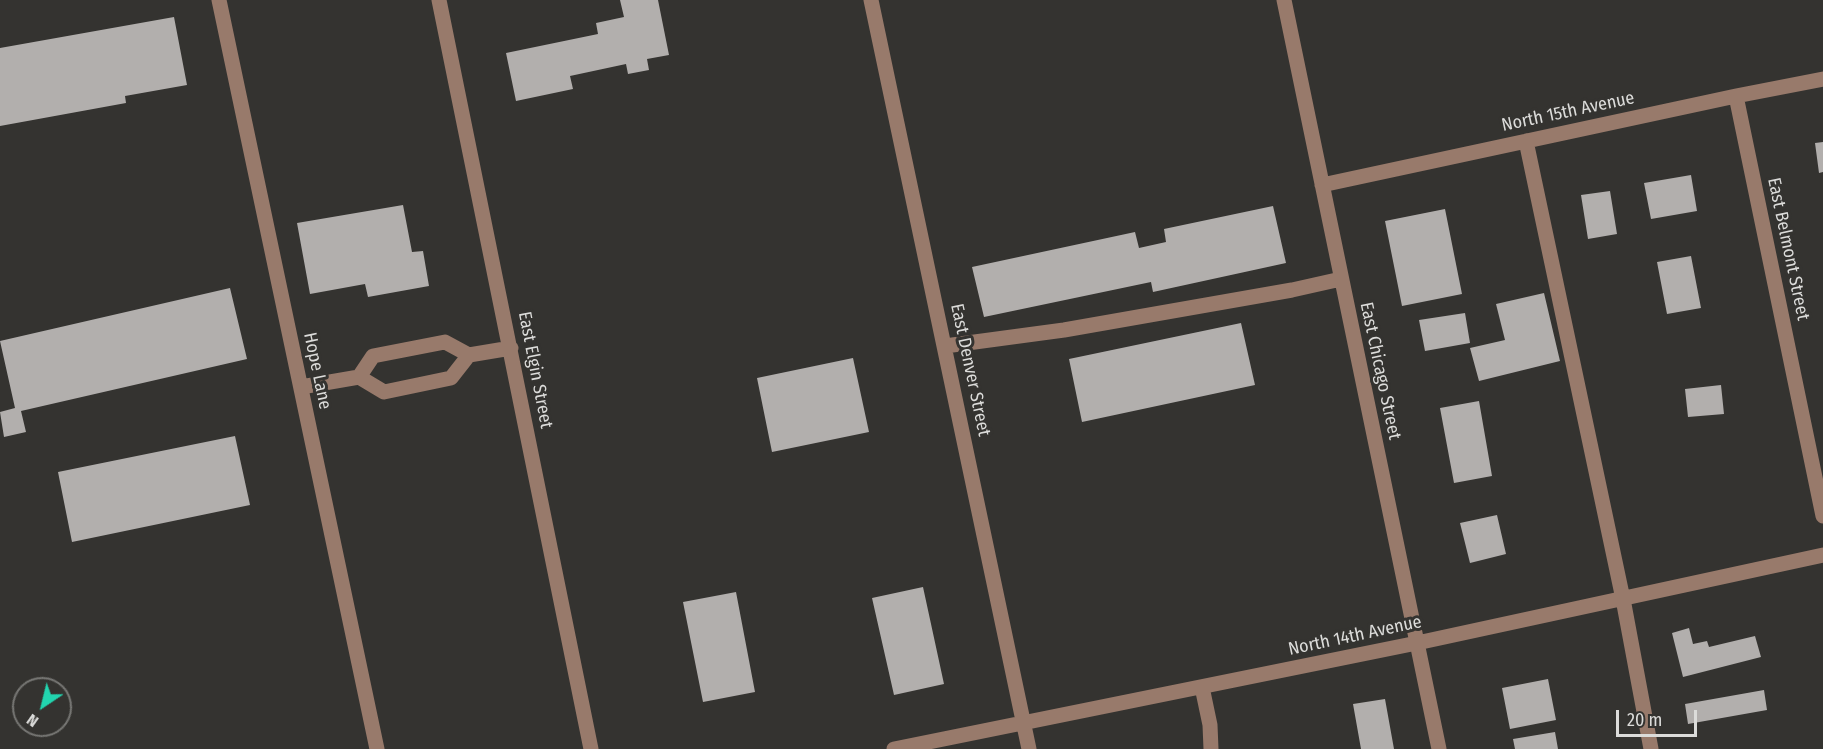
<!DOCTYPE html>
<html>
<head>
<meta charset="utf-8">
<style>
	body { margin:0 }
	#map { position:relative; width:1823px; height:749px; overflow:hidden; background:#343330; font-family:"Fira Sans Condensed",sans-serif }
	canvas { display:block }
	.north { position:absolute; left:12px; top:677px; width:60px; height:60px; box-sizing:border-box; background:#343330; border:2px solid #777774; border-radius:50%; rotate:215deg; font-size:16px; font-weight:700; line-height:24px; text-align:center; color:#dcdcda }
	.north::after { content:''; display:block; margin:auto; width:21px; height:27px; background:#22d5af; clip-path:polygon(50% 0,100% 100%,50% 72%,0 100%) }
	.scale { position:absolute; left:1616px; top:710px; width:81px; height:27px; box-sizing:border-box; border:3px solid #dcdcda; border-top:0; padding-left:8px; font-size:18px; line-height:21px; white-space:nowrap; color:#dcdcda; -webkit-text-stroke:4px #343330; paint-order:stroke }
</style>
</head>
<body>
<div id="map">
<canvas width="1823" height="749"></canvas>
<div class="north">N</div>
<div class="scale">20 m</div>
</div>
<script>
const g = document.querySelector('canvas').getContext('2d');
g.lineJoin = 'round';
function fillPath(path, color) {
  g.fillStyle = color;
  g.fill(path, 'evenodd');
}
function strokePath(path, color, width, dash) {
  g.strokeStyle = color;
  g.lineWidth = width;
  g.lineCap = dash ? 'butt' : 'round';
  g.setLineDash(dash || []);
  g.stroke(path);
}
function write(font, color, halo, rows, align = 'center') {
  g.font = font + ' "Fira Sans Condensed",sans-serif';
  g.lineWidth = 6;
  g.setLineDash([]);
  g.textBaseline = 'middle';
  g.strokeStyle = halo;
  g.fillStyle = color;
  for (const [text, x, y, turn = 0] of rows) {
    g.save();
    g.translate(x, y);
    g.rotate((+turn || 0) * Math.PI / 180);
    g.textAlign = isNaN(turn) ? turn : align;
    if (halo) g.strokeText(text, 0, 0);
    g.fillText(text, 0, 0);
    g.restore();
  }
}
fillPath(new Path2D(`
	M620,0H658L669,55L647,59L649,70L628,74L626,64L570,76L573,89L516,101L506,53L598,34L596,23L624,17Z
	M174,17L187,85L125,96L126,103L0,126V48Z
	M1823,142V172L1819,173L1815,143Z
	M1691,175L1697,211L1651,219L1644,183Z
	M1610,191L1617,234L1588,239L1581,195Z
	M403,205L412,252L423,251L429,286L368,297L365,284L310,294L297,223Z
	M1273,206L1286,263L1153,292L1151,282L984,317L972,267L1135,232L1139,248L1166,242L1164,229Z
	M1445,209L1462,294L1402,306L1385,221Z
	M1691,256L1701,308L1667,314L1657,262Z
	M230,288L247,359L21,411L26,432L4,437L0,412L15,408L0,341Z
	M1544,293L1560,361L1479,381L1470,348L1505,340L1496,304Z
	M1465,313L1470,343L1425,351L1419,320Z
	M1241,323L1255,385L1082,422L1069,359Z
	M853,358L869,432L772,452L757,378Z
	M1721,385L1724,414L1688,417L1685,389Z
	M1479,401L1492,476L1454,483L1440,408Z
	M235,436L250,505L72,542L58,472Z
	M1497,515L1506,554L1470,563L1460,523Z
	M923,587L944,684L894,695L872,598Z
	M736,592L755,692L703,702L683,602Z
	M1689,628L1693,644L1707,641L1709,647L1755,636L1761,657L1683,677L1672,633Z
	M1548,679L1556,720L1510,729L1502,688Z
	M1764,690L1767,710L1688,724L1685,704Z
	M1385,699L1394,749H1361L1353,704Z
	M1555,732L1558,749H1515L1513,739Z`), '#b2afad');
strokePath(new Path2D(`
	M219,0L377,749
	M439,0L591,749
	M871,0L1029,749
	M1284,0L1439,749
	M1736,96L1823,516
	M1526,141L1623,599L1651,749
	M1322,185L1736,96L1823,79
	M945,346L1064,330L1292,290L1341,279
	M469,355L511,348
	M301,387L359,377L384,392L451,378L469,355L445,342L373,356L359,377
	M1202,687L1210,725L1211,749
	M894,749L1417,643L1823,555`), '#987a6b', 15);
write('18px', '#dcdcda', '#343330', [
	["North 15th Avenue",1568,112,-12],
	["East Belmont Street",1788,249,78],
	["East Elgin Street",535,370,79],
	["East Denver Street",970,370,78],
	["Hope Lane",317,371,78],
	["East Chicago Street",1380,371,78],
	["North 14th Avenue",1355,636,-12]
]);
</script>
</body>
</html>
